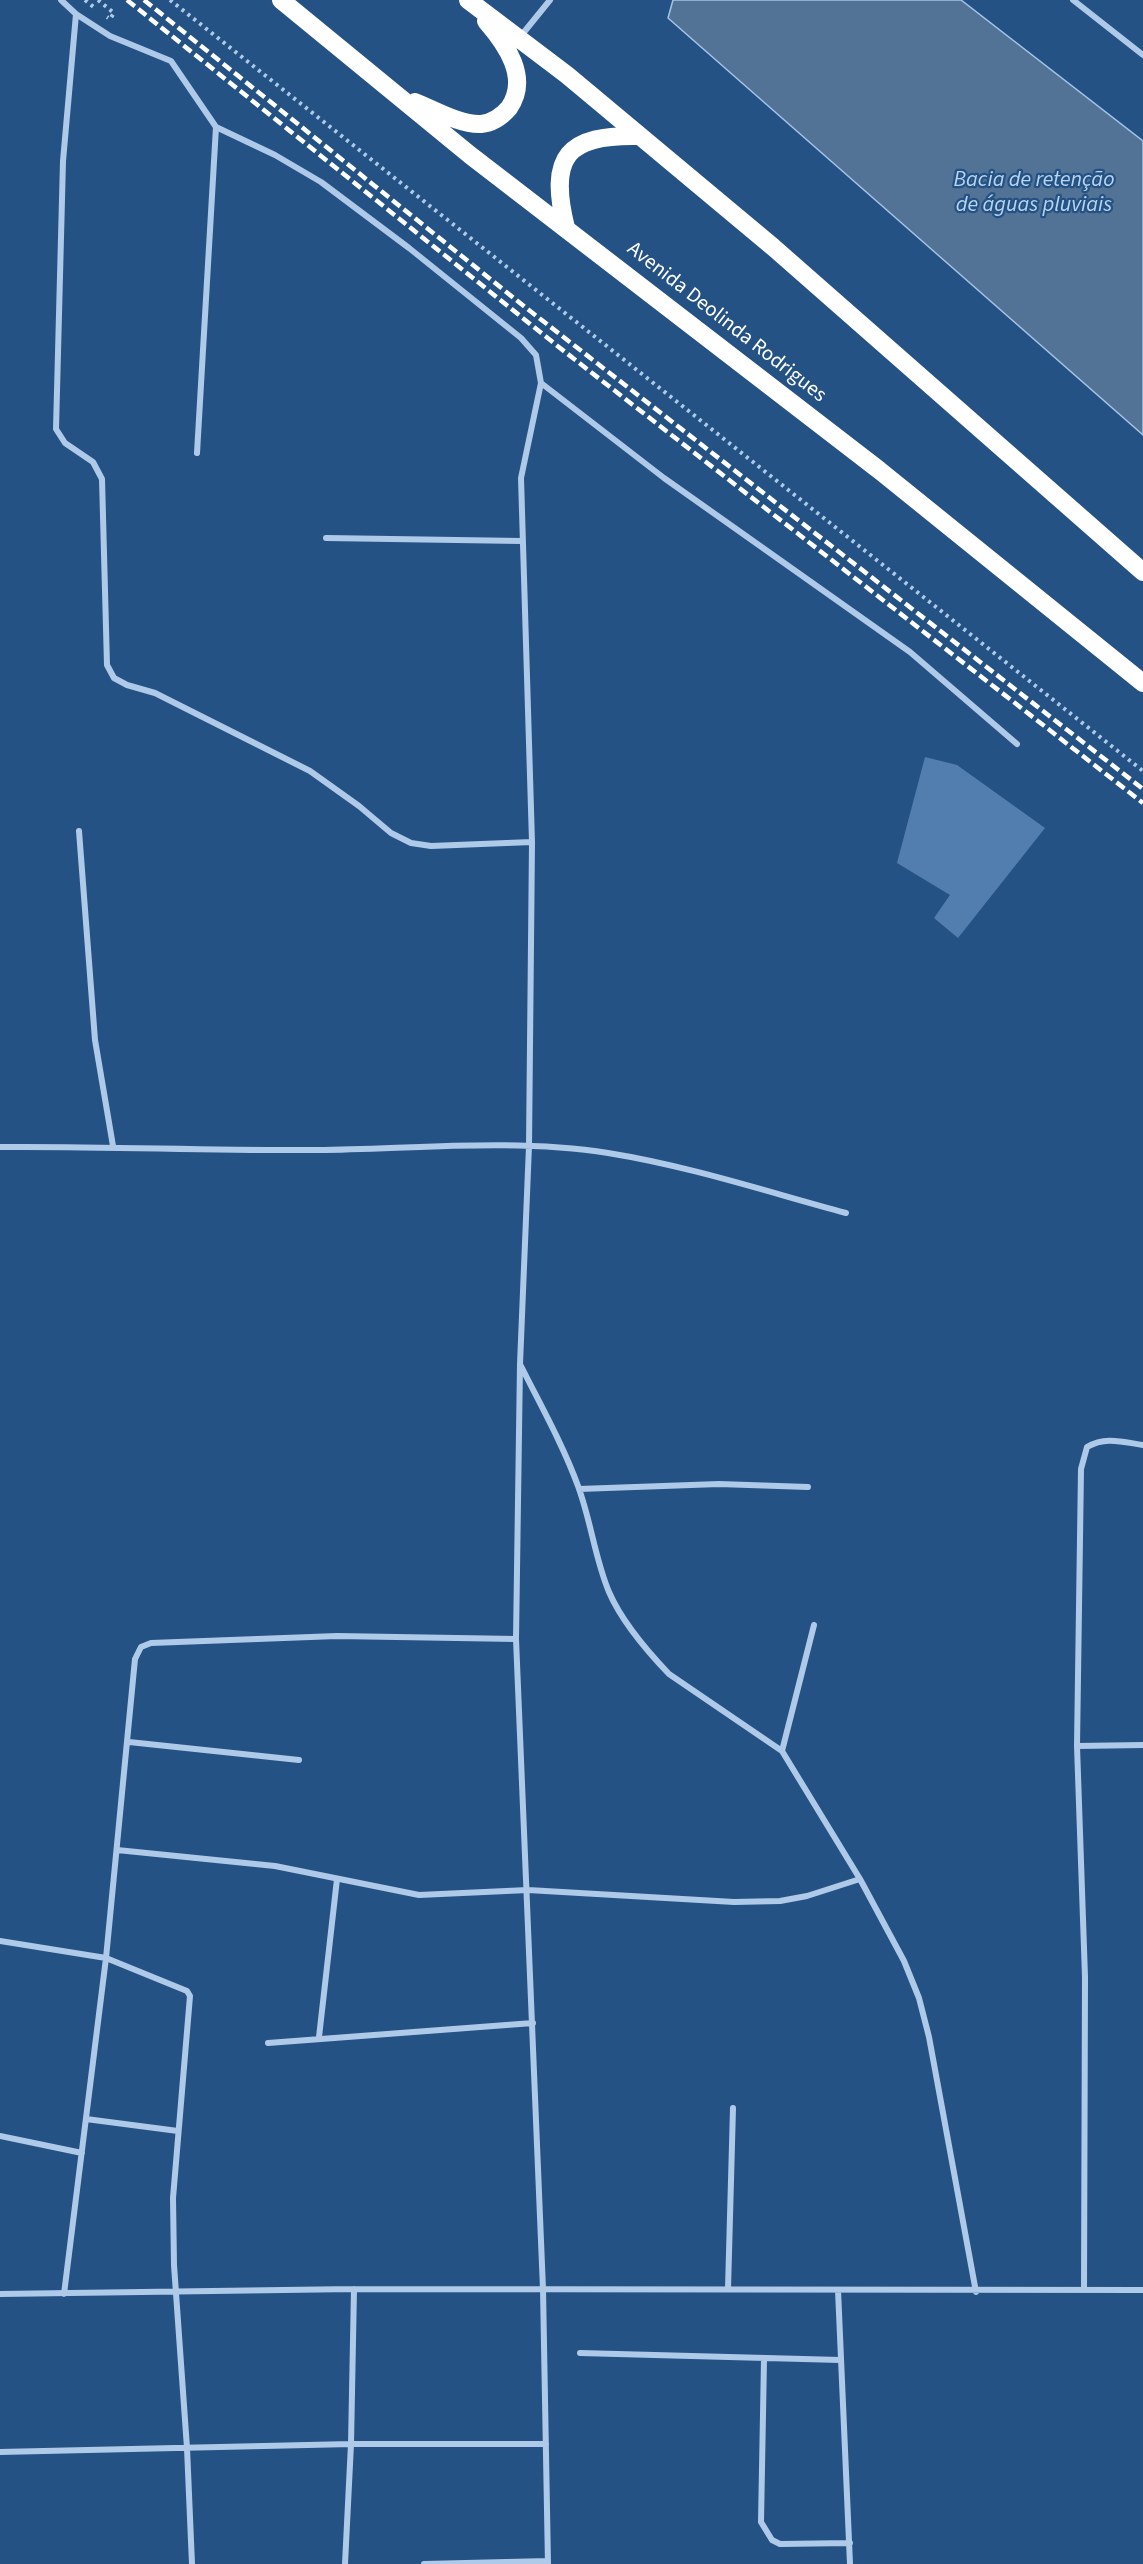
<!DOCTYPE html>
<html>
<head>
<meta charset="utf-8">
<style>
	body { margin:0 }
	canvas { display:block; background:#255284 }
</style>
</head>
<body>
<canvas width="1143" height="2564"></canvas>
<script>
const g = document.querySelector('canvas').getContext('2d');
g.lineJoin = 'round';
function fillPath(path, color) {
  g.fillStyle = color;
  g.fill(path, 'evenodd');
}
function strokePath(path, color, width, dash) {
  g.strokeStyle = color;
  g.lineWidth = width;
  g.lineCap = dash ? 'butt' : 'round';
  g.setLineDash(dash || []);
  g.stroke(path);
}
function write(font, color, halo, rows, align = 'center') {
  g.font = font + ' "Source Sans 3",sans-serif';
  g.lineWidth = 4.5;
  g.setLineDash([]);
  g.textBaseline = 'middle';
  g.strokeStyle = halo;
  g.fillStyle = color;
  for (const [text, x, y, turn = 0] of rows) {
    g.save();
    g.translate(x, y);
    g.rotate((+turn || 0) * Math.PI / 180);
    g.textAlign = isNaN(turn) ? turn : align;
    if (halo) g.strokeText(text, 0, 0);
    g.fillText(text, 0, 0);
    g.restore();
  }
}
const water = new Path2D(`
	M673,0H961L1143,141V435L668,18Z`);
fillPath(water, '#537396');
strokePath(water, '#a2c5e8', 1.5);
fillPath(new Path2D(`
	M925,757L957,765L1045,828L958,938L934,918L950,895L897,863Z`), '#517eae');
strokePath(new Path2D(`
	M85,0L96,9
	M98,0L114,13L110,19L107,17
	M170,0L1143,771`), '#aecae8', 4, [3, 4.5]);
strokePath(new Path2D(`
	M61,0L76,14L110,36L171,61L216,127L275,155L321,182L409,248L521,338L536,355L541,383L521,478L532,842L529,1146L520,1364L516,1639L543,2289L548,2564
	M1073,0L1143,55
	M76,14L63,161L56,429L65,443L93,462L102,479L107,665L114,678L127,685L155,693L310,771L359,806L391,833L411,843L431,846L532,842
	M520,37L550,0
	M541,383L664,478L910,652L1017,744
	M197,453L216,127
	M326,538L521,541
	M79,831L95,1040L113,1146
	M0,1147C106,1146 212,1151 318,1150C412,1149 515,1138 608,1153C689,1166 768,1192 846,1213
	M521,1366C541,1406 563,1445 578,1486C591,1521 595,1559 609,1592C622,1622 647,1651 669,1674L782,1751L860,1879L904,1961L919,1998L929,2037L976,2292
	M579,1489L719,1484L808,1487
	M129,1742L299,1760
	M1077,1746L1143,1745
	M782,1751L814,1625
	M117,1850L275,1866L419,1895L528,1890L734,1902L780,1901L807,1896L860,1879
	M0,1941L106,1958L187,1991L190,1996L173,2198L174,2265L187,2448L192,2564
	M319,2037L337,1879
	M268,2043L533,2023
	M86,2119L178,2131
	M0,2136L82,2153
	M728,2289L733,2108
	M838,2290L850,2564
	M1084,2290L1085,1977L1077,1746L1081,1469L1087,1447C1105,1436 1123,1442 1143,1445
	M0,2294L354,2289L1143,2290
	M64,2294L106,1958L135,1659L141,1647L151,1643L337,1636L516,1639
	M580,2353L840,2360
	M764,2360L761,2522L772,2540L780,2544L850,2543
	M0,2452L351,2444H546
	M345,2564L351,2444L354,2289
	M424,2564L548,2561`), '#aecae8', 6);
strokePath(new Path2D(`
	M281,0L470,155L879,470L1143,683
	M468,0L567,75L773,247L1143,572
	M415,102C435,110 460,125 481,124C492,123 502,116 509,108C530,78 506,44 486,21
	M566,228C548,156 567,134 640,136`), '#fff', 18);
strokePath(new Path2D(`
	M127,0L560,348L1143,803
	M144,0L525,307L1143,789`), '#fff', 4.5, [10, 4.5]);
write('21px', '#fff', '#255284', [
	["Avenida Deolinda Rodrigues",726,323,38]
]);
write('italic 22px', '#b9d4ef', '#255284', [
	["Bacia de retenção",1034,181],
	["de águas pluviais",1034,206]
]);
</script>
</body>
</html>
